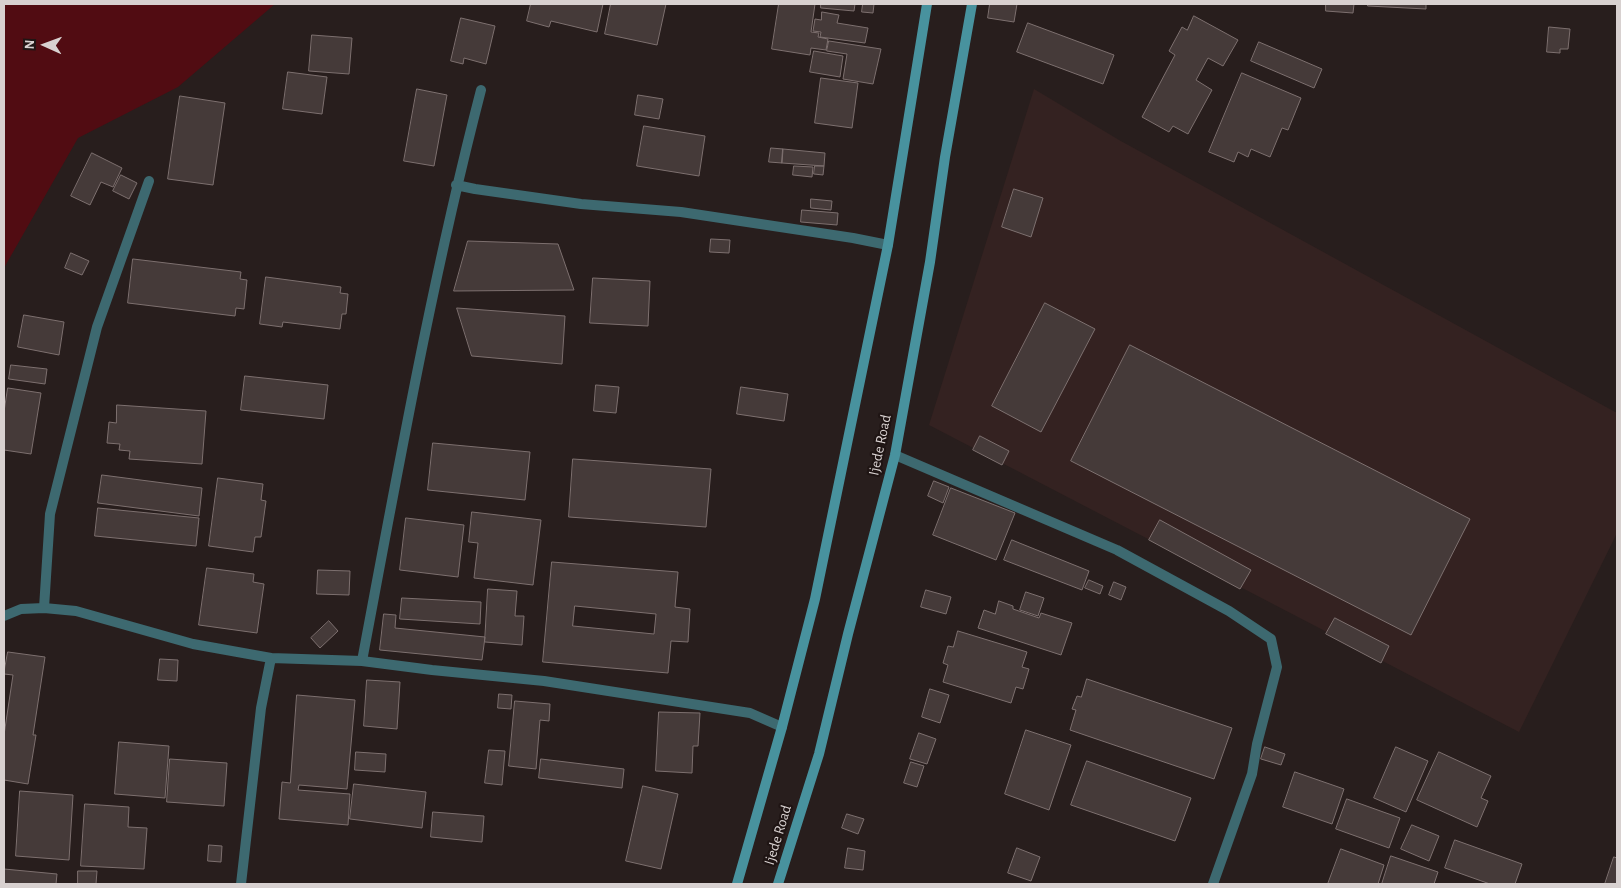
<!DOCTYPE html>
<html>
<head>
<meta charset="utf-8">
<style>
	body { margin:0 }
	#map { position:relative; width:1621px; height:888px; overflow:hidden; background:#281e1d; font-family:"Alegreya Sans",sans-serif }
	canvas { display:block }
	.frame { position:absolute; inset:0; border:5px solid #d8d1d0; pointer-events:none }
	.north { position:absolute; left:20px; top:20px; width:50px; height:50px; -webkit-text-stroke:4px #1f1514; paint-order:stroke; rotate:272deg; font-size:14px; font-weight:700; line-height:20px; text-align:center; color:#d8d1d0 }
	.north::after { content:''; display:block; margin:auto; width:18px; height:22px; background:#d8d1d0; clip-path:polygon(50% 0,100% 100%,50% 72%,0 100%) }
</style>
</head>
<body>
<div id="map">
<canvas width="1621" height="888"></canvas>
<div class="frame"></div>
<div class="north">N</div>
</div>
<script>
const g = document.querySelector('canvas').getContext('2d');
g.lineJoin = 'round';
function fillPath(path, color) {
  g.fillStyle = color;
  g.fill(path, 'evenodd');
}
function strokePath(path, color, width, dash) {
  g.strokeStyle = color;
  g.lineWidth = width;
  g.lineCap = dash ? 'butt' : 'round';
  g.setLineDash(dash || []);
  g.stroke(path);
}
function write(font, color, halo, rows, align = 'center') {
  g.font = font + ' "Alegreya Sans",sans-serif';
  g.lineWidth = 4.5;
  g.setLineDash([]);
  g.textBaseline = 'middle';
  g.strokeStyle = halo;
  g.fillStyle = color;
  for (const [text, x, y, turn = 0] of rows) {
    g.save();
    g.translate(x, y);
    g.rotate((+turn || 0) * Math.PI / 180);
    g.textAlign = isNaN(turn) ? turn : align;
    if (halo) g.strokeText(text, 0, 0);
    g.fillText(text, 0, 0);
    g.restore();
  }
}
fillPath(new Path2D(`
	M1034,89L1119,140L1617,413V533L1519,732L929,425Z`), '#342221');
fillPath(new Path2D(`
	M4,4H275L178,87L78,138L4,268Z`), '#510c12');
const building = new Path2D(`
	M531,4H603L597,32L551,21L549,27L527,21Z
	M611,4H666L657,45L605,34Z
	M779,4H815L811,32L819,33L818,37L828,39L826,50L811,48L810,55L772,49Z
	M821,4H855L854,11L821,8Z
	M863,4H874L873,13L862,12Z
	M990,4H1017L1014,22L988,18Z
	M1326,4H1354L1353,13L1326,11Z
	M1368,4H1426V9L1368,6Z
	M822,12L839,15L837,23L868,28L865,43L820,37L821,32L813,31L815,19L821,20Z
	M1194,16L1238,40L1223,66L1208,58L1196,80L1212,90L1188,134L1173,126L1169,132L1142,117L1175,55L1169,51L1182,27L1187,30Z
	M461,18L495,26L486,64L464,58L463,64L451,61Z
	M1028,23L1114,55L1103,84L1017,52Z
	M1549,27L1570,29L1568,49H1560V53L1547,52Z
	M312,35L352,38L349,74L309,71Z
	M829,41L881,49L873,84L843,79L847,54L827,51Z
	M1259,42L1322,69L1314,88L1251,61Z
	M814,51L843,56L840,77L810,72Z
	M288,72L327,77L322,114L283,109Z
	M1242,73L1301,98L1288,130L1282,128L1270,157L1251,149L1248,157L1238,152L1234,162L1209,152Z
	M821,78L858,83L852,128L815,123Z
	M417,89L447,95L434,166L404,161Z
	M638,95L663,99L659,119L635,115Z
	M180,96L225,103L213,185L168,179Z
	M644,126L705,136L699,176L637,166Z
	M771,148L783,149L782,163L769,162Z
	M783,149L825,153L824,166L782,163Z
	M92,153L122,168L113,187L101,182L90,205L71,196Z
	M794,166L813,167L812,177L793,175Z
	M815,166H824L823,175L814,174Z
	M121,175L137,183L129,199L113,191Z
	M1014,189L1043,198L1031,237L1002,227Z
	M811,199L832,201L831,210L811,208Z
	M802,210L838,213L837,225L801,222Z
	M711,239L730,240L729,253L710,252Z
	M468,241L558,244L574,290L454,291Z
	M71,253L89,261L82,275L65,268Z
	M133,259L241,272L240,279L247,280L244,309L236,308L235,316L128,303Z
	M266,277L341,287L340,293L348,294L346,314H342L340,329L283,322L282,327L260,324Z
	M593,278L650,281L648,326L590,323Z
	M1045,303L1095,329L1041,432L992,406Z
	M457,308L565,316L562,364L472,356Z
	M24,315L64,322L59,355L18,347Z
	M1130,345L1470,519L1411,635L1071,461Z
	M11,365L47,369L45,384L9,379Z
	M245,376L328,385L324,419L241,410Z
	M596,385L619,387L616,413L594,411Z
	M741,387L788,394L784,421L737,414Z
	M8,388L41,393L31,454L4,450V412Z
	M117,405L206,411L202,464L129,459L130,451L119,450L120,444L107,443L109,422L116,423Z
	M980,436L1009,451L1002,465L973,450Z
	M433,443L530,452L525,500L428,490Z
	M573,459L711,469L706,527L569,517Z
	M102,475L202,488L199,516L98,503Z
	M218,478L263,484L261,500L266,501L261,537H255L253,552L209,546Z
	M934,481L949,487L943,503L928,496Z
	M951,488L1015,513L996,560L933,535Z
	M98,508L199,518L196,546L95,536Z
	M472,512L541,520L533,585L474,578L478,543L469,542Z
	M406,518L464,525L458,577L400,570Z
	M1160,520L1251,570L1240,589L1149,540Z
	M1012,540L1089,571L1082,590L1004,560Z
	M552,562L678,572L675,607L690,609L688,642L671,641L668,673L543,662ZM575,606L656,614L654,634L573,626Z
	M207,568L254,574L253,582L264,584L257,633L199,625Z
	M318,570L350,571L349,595L317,594Z
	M1089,580L1103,586L1100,594L1085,588Z
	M1114,582L1126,587L1121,600L1109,595Z
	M488,589L517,591L515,616H524L522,645L485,642Z
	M926,590L951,597L946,614L921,607Z
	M1026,592L1044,598L1038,616L1020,610Z
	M402,598L481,602L480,624L400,619Z
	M999,601L1013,606V609L1039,618L1041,613L1072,623L1061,655L978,628L984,610L995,614Z
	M384,614L396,615L395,628L485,637L482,660L380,650Z
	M1335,618L1389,646L1381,663L1326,634Z
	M329,621L338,631L320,648L311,638Z
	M958,631L1027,652L1022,667L1029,669L1023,689L1016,687L1011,703L943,682L948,665L943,663L948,646L953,647Z
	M8,652L45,657L33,735H36L28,784L4,780V735L13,675L4,674Z
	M160,659L178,660L177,681L158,680Z
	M1087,679L1232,728L1214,779L1070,730L1076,710L1072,709L1077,696L1081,697Z
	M367,680L400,682L397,729L364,726Z
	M930,689L949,695L940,723L922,717Z
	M499,694L512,695L511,709L498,708Z
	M297,695L355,700L347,789L299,785L298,790L350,794L348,825L279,819L282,782L290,783Z
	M515,701L550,704L549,721L540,720L536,769L509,766Z
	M659,712L700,713L698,746H693L692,773L656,771Z
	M1026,730L1071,745L1049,810L1005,794Z
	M919,733L936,739L927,764L910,759Z
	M119,742L169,746L165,798L115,794Z
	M1265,747L1285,754L1281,765L1261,759Z
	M1396,747L1428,761L1406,812L1374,798Z
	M489,750L505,751L502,785L485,783Z
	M356,752L386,754L385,772L355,770Z
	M1439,752L1491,776L1481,798L1488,801L1477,827L1417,800Z
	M170,759L227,763L224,806L167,802Z
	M541,759L624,769L622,788L539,778Z
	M1087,761L1191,798L1175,841L1071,805Z
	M911,762L924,766L917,787L904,783Z
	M1295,772L1344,789L1332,824L1283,807Z
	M354,784L426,792L422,828L350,819Z
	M643,786L678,794L661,869L626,861Z
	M20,791L73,795L69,860L16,856Z
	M1347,799L1400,818L1389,848L1336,829Z
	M85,804L129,807L128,827L147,828L144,869L81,866Z
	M433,812L484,816L482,842L431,837Z
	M847,814L864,819L858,834L842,828Z
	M1412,825L1439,836L1429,861L1401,849Z
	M1455,840L1522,864L1515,884H1490L1445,868Z
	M209,845L222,846L221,862L208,861Z
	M848,848L865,851L863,870L845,868Z
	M1017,848L1040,857L1031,881L1008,873Z
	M1341,849L1384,865L1378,884H1328Z
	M1391,856L1438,872L1434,884H1382Z
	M1614,857L1617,858V884H1605Z
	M4,869L57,874L56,884H4Z
	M78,871H97L96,884H78Z`);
fillPath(building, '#453a39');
strokePath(building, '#7d706f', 1);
strokePath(new Path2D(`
	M456,185L475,189L581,204L681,212L853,238L888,245
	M895,455L1117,550L1229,611L1271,639L1277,667L1257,744L1252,774L1213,884
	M44,608L50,514L97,327L149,181
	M4,616L21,609L44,608L76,611L193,644L271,658L362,661L432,670L544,681L750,713L782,727
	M362,661C398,470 432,279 481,90
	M241,884L261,708L271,658`), '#3d6970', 10);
strokePath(new Path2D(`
	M737,884L782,727L815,599L888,245L927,4
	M778,884L819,754L848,634L895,455L930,262L945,157L972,4`), '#48929e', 10);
write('15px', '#d8d1d0', '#1f1514', [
	["Ijede Road",880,445,-78],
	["Ijede Road",778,835,-73]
]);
</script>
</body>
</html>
